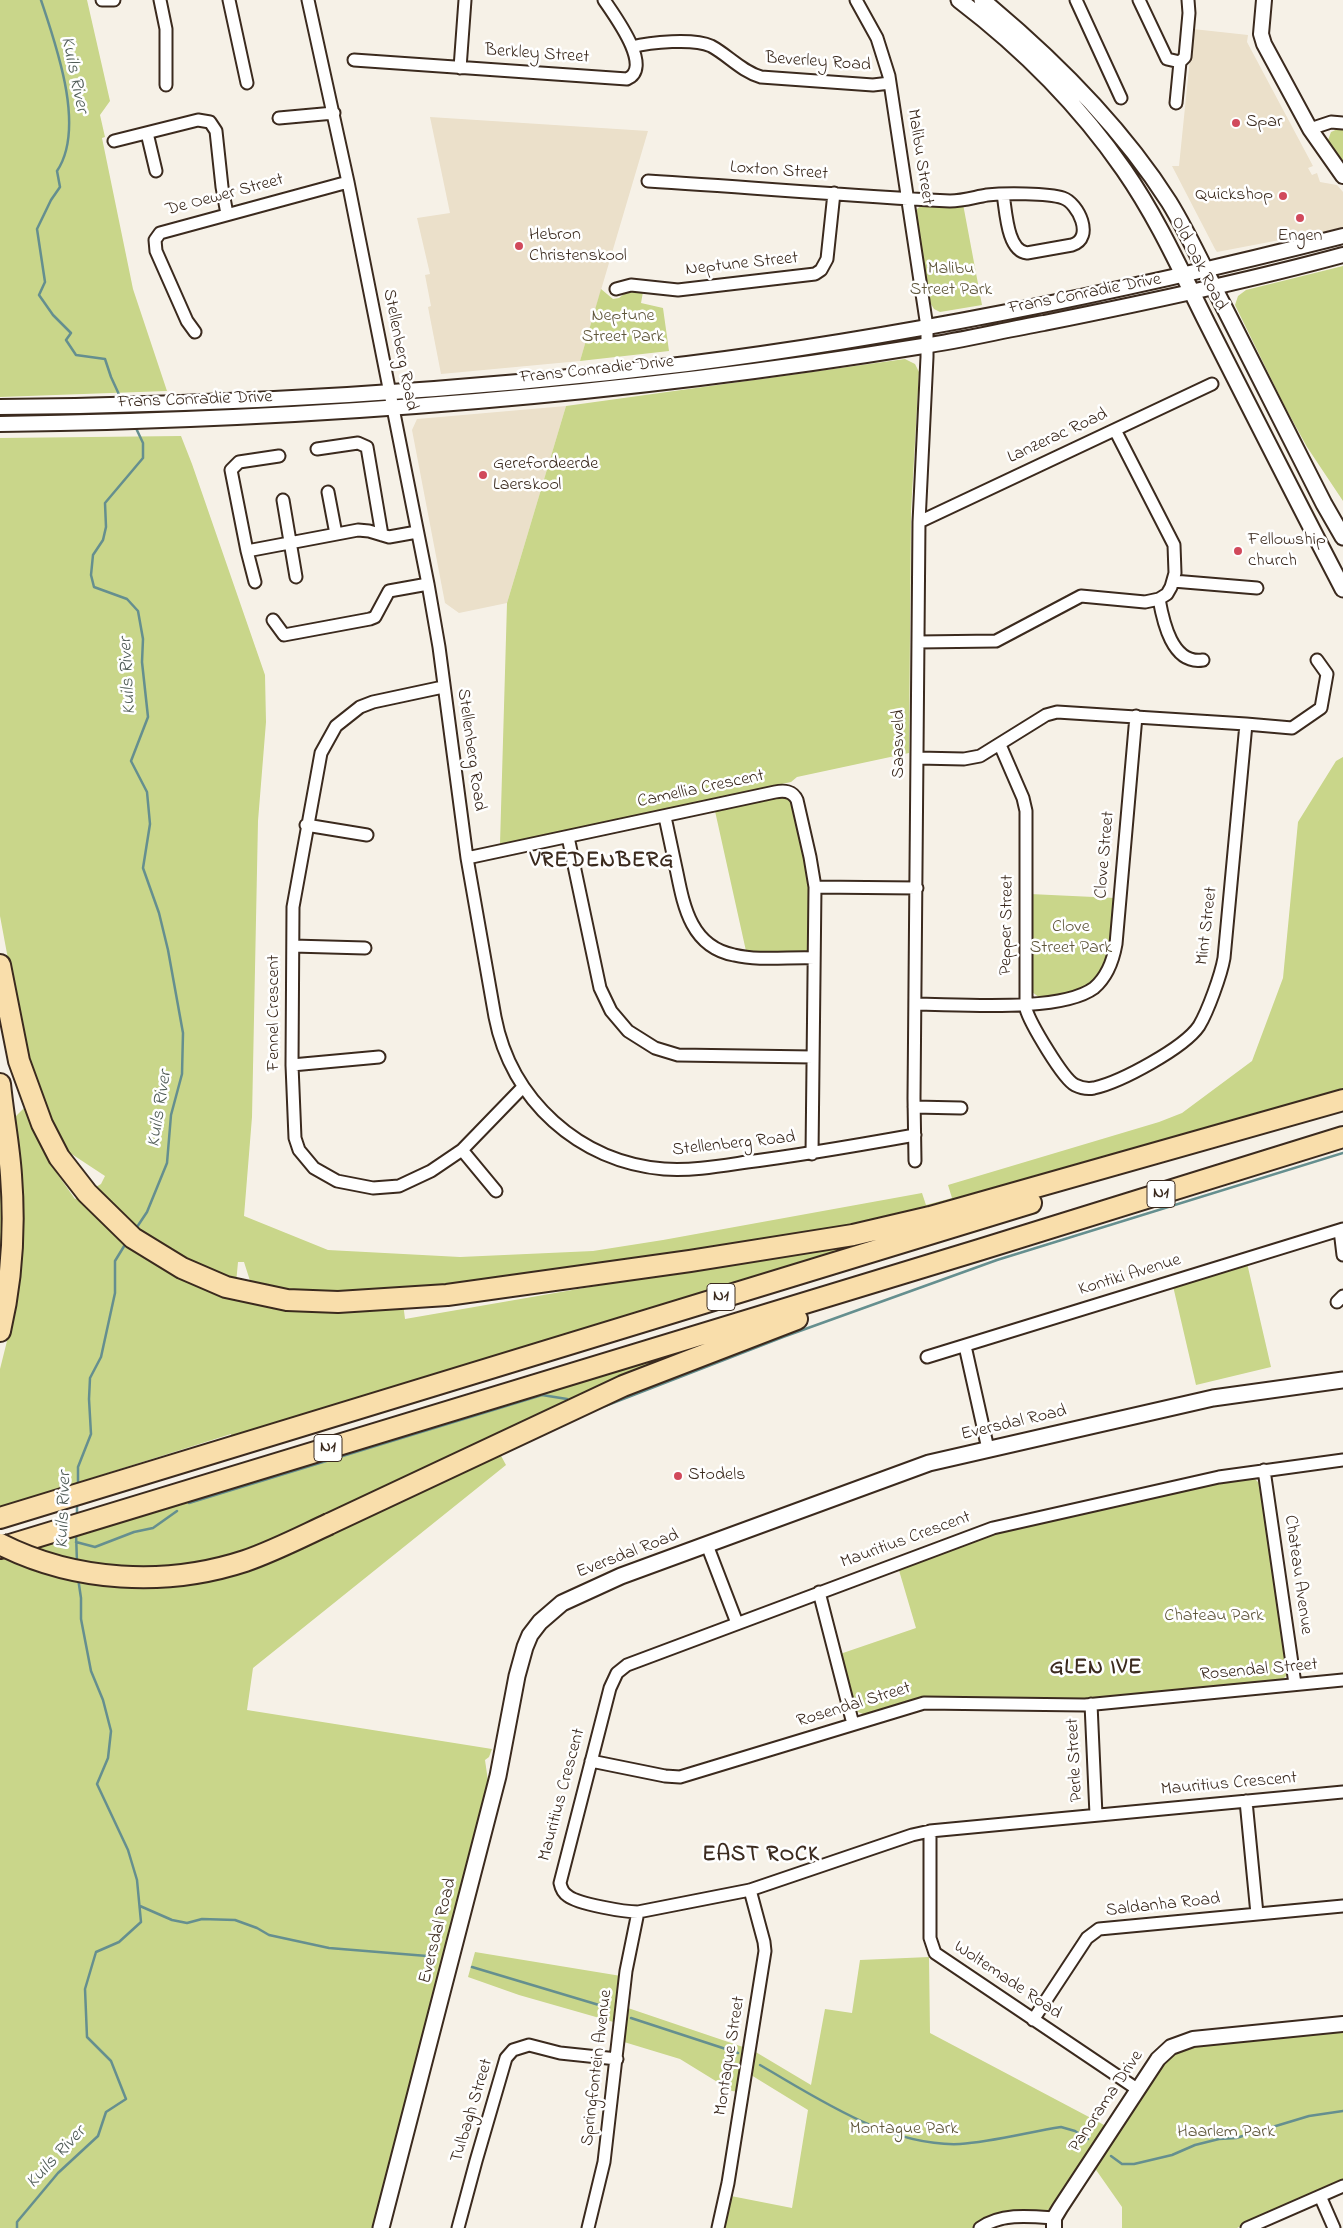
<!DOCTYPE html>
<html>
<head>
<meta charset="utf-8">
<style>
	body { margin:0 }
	canvas { display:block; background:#f6f1e7 }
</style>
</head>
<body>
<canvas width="1343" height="2228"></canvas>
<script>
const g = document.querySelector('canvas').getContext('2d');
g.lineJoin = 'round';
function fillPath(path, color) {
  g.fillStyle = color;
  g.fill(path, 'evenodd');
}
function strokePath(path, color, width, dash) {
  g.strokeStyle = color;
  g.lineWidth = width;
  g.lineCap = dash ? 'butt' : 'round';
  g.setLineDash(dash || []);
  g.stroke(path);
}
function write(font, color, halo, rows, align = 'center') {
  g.font = font + ' "Indie Flower",sans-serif';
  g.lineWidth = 5;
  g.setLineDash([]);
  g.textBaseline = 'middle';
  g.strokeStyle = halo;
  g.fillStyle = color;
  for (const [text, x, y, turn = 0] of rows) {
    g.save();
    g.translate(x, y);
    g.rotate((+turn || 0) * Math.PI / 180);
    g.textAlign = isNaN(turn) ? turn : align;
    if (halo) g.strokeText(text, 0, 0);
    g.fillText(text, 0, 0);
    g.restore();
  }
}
fillPath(new Path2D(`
	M1193,29L1248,35L1247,42L1313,166L1308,168L1312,175L1317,173L1320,182L1337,185L1343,192V227L1286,241L1285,239L1217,252L1215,249L1172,166H1179Z
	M430,117L648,131L580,361L441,374L428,307L431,306L425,275L430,274L417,218L450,213Z
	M566,406L507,603L459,613L445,603L412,430L417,419Z`), '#ebe0ca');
fillPath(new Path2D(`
	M0,0H87L110,101L100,115L105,137L102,138L133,289L167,391L0,397Z
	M1340,128H1343V161L1328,140L1331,132Z
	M923,204H963L982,305L940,312L934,309L929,301L916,214L917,209Z
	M1343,266V501L1307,447L1284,405L1235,305L1238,296L1246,290Z
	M601,289L613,299L619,298L629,290L643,292L641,303L663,308L669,351L580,361Z
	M905,359L915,364L919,372L911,512L909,753L797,777L791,782L500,844L507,603L566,406Z
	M181,436L192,464L265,675L266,722L258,821L252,1117L244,1216L328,1250L460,1257L593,1251L663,1240L922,1193L926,1205L952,1198L948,1185L1159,1122L1182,1113L1252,1061L1283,978L1298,822L1336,761L1343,757V1091L888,1221L507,1282L323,1295L252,1287L244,1262H238L235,1294L403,1303L405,1319L861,1240L862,1244L231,1438V1434L0,1507V1369L15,1309L22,1204L15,1117L24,1108L51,1165L75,1199L101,1184L105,1176L67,1151L43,1107L26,1056L0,916V438Z
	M781,796L787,797L792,800L808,867L809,952L746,951L715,811Z
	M1030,894L1115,898C1111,938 1115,982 1067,995C1059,997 1048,997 1040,998L1032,992Z
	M0,1126L7,1183L0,1307Z
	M1247,1263L1271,1367L1196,1385L1173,1286Z
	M684,1347L686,1353L331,1515L220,1562L120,1571L28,1550Z
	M500,1454L506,1465L253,1668L247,1710L492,1749L489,1757L485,1760L488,1781L372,2228H0V1558L6,1556L167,1586Z
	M1246,1476L1254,1478L1261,1485L1288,1669L1286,1676L1281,1681L1085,1700L929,1698L866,1715L855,1711L840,1654L916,1628L898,1567L1006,1529Z
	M475,1952L621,1976L617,2023L519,1995L468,1977Z
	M929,1957L930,2033L1106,2126L1053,2207L1044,2212L997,2213L972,2228H723L731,2196L792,2208L808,2110L751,2075L754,2051L811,2085L825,2009L852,2013L860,1960Z
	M628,2008L746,2048L739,2092L732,2091L680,2059L624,2042Z
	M1343,2030V2181L1237,2228H1122V2207L1094,2167L1163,2061L1171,2054L1186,2046Z`), '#c9d68a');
strokePath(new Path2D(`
	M41,0C56,45 86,128 57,171L60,187L51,200L37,229L45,282L39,295L53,315L71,333L66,340L76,355L105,359L111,377L122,401
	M135,426L143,443V458L105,503L106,527L103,540L93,555L91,575L94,587L127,599L138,611L143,639L142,662L148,717L131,761L147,792L150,824L143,868L159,913L168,950L183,1033L182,1074L171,1115L167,1163L147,1212L135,1230
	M605,1406L783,1337L997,1260L1343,1153
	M78,1485V1467L91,1434L89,1399L90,1378L101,1357L115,1293V1261L126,1243
	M189,1503L542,1395L567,1399
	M77,1518V1503
	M76,1533L77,1563
	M76,1542L95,1547L134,1532L153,1528L177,1511
	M140,1906L172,1920L187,1923L202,1919L235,1920L257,1928L269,1935L329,1948L427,1956
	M472,1967L609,2008
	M631,2018L738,2053
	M760,2065C819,2099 889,2147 960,2144C992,2142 1029,2132 1061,2127L1075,2131L1088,2139
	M1111,2156L1122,2164H1134L1172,2155L1195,2145L1219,2139L1236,2138L1309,2116L1343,2111
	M17,2228V2222L58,2173L98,2136L106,2112L126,2099L111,2061L87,2037L85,1989L96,1952L119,1942L141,1922L137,1880L128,1850L97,1784L108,1758L111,1731L103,1700L91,1671L81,1619V1598L78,1578`), '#658f8f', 2.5);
const minor = new Path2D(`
	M102,0H114
	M160,0L166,29V85
	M229,0L247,83
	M308,0L348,182L428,584L439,647L467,858L495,1017C511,1100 579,1162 664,1169C692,1171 720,1166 747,1162C803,1155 859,1145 915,1135
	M856,0L877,38L889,76L927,327V357L919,522L914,1098L915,1161
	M1076,0L1121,98
	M1139,0L1167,59L1180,62L1185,57L1189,13L1188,0
	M632,47C650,42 694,38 711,46C728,55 741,71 761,77L873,85L890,83
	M354,60L627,79C654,68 614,15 604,0
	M460,68L465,0
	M1176,103L1180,62
	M279,118L334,113
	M1310,129L1331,122L1343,123
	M147,133L156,171
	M114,141L198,120L210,122L216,131L222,187L227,214
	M648,181C748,187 849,196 950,201C963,201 975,197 987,195C1004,193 1048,193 1063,198C1078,203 1095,238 1072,245L1027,253C1007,251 1006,211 1003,194
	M616,289L631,285L678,290L815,274L821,270L827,259L834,193
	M195,332L187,321L156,251L155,240L160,233L348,182
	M317,449L358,443L367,447L382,535
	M328,492L336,534
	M283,500L296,577
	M919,522L1212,384
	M247,551L358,530L369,531L389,537L417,532
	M1173,581L1257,588
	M255,582L247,551L231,470L239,462L279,456
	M1159,599C1163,621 1172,665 1203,660
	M273,620L284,635L370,619L375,617L389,591L428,584
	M918,642L996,641L1081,596L1145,602L1159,599L1167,594L1171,587L1175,573L1174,545L1115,430
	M443,687L373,702L360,707L336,726L321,753L293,907L292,1065L295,1138L299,1150L314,1168L337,1181L373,1188L399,1186L431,1171L462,1150L523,1087
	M1246,724L1292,728L1321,708L1327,674L1317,660
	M918,758L964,759L980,756L1046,715L1057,712L1246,724L1224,958C1221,975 1208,1011 1199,1026C1184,1048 1121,1082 1094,1088C1088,1089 1081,1088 1075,1085C1063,1079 1030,1023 1026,1009V811L1023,798L1000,745
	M665,817C669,835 673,854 677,873C684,908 692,947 734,955C759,961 788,957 814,958
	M306,825L367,835
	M568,837L600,988L611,1011L628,1031L655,1048L678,1055L813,1057
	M467,858L775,792C784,790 793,791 797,800L810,857L815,887L812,1154
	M815,887L917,888
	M293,946L365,948
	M915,1004C958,1004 1060,1013 1094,988C1107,977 1113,961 1116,944L1136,716
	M292,1065L379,1057
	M914,1107L961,1108
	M462,1150L496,1191
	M1340,1230L1343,1255
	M1337,1302L1343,1296
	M965,1346L988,1449
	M927,1357L1343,1229
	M1343,1460L1219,1477L993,1528L627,1665L617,1673L610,1688L560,1883C561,1888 563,1893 568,1896C578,1904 625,1912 638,1912L750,1890L912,1835L930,1831L1343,1792
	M1264,1470L1295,1684
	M707,1545L737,1623
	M819,1592L853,1724
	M1091,1704L1096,1815
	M591,1761L665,1776L680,1777L924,1703L1085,1705L1343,1680
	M1246,1801L1257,1914
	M930,1831V1938L935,1953L1137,2089
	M1033,2020L1087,1938L1099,1929L1343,1906
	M1320,2196L1334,2228
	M458,2228L476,2161L506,2058L513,2050L529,2045L560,2053L617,2059
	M588,2228L604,2162L626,1971L638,1912
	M718,2228L728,2183L765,1951L764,1942L750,1890
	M980,2228C1001,2213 1029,2216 1054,2218
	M1247,2228L1343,2186`);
const tertiary = new Path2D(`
	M1264,0L1261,34L1264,44L1310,129L1343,176
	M0,407C230,405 459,392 687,364C908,336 1127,291 1343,236
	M0,424C310,420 617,396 923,346C964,340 1004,330 1044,323C1144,303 1244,282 1343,255
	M1054,2228V2218L1060,2208L1158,2059L1171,2047L1193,2039L1343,2024`);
const secondary = new Path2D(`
	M959,0C1022,48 1079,105 1124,170C1158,219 1181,271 1207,323C1252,412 1297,501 1343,589
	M982,0C1052,58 1120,125 1169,202C1190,236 1206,273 1225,309C1258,374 1291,439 1324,504L1343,537
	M381,2228L498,1776L517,1676L525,1647L530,1635L540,1622L562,1603L621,1576L929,1463L1213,1398L1343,1380`);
const motorway = new Path2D(`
	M0,965L19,1061L42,1124L59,1157L87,1193L133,1238L182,1268L226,1287L287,1300L338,1302L447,1295L690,1261L853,1235L930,1217L1343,1100
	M0,1084C3,1115 9,1145 11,1175C15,1227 12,1280 0,1331
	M0,1518L1031,1203
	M329,1524L623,1386L797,1319
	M0,1548L979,1250L1343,1137`);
strokePath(minor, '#3b2a1e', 15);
strokePath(tertiary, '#3b2a1e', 18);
strokePath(secondary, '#3b2a1e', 19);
strokePath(motorway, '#3b2a1e', 24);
strokePath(minor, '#fff', 11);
strokePath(tertiary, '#fff', 14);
strokePath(secondary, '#fff', 15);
strokePath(motorway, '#f9deab', 20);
const motorwayBridge = new Path2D(`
	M0,1544C75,1582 166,1587 245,1561C274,1551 301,1537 329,1524`);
strokePath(motorwayBridge, '#3b2a1e', 24, []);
strokePath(motorwayBridge, '#f9deab', 20);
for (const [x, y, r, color] of [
	[1236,123,5,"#d1495b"],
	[1283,196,5,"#d1495b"],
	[1300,218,5,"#d1495b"],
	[519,246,5,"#d1495b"],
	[483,475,5,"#d1495b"],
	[1238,551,5,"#d1495b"],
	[678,1476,5,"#d1495b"]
]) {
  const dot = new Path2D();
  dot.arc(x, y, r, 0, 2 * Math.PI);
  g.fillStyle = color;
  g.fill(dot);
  strokePath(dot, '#fff', 2);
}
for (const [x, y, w] of [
	[1161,1194,28],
	[721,1297,28],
	[328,1448,28]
]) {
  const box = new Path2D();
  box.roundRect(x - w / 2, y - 13.5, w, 27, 4);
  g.fillStyle = '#fff';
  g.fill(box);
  strokePath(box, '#3b2a1e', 1);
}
write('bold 16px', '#3b2a1e', null, [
	["N1",1161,1194],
	["N1",721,1297],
	["N1",328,1448]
]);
write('18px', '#3b2a1e', '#fff', [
	["Berkley Street",537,55,4],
	["Beverley Road",818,63,4],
	["Malibu Street",919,157,81],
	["Loxton Street",779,172,4],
	["De Oewer Street",225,196,-15],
	["Old Oak Road",1198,264,63],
	["Neptune Street",742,265,-6],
	["Frans Conradie Drive",1085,295,-11],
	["Stellenberg Road",399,350,79],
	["Frans Conradie Drive",597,371,-6],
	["Frans Conradie Drive",195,401,-2],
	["Lanzerac Road",1058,437,-25],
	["Saasveld",900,744,-90],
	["Stellenberg Road",470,750,82],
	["Camellia Crescent",701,790,-12],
	["Clove Street",1106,855,-85],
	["Pepper Street",1008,925,-89],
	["Mint Street",1208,926,-83],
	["Fennel Crescent",275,1013,-90],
	["Stellenberg Road",734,1145,-6],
	["Kontiki Avenue",1130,1276,-17],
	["Eversdal Road",1014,1424,-13],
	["Mauritius Crescent",906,1541,-20],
	["Eversdal Road",628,1555,-21],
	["Chateau Avenue",1297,1575,82],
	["Rosendal Street",1259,1671,-5],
	["Rosendal Street",854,1706,-17],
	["Perle Street",1076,1760,-93],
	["Mauritius Crescent",1229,1785,-5],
	["Mauritius Crescent",563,1795,-75],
	["Saldanha Road",1163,1906,-6],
	["Eversdal Road",439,1931,-76],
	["Woltemade Road",1007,1981,34],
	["Montaque Street",731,2056,-81],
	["Springfontein Avenue",598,2068,-83],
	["Panorama Drive",1107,2102,-56],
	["Tulbagh Street",473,2111,-73]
]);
write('18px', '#3b2a1e', '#fff', [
	["Spar",1246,123],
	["Quickshop",1273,196,"right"],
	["Hebron",529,236],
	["Christenskool",529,257],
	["Engen",1300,237,"center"],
	["Gerefordeerde",493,465],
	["Laerskool",493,486],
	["Fellowship",1248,541],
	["church",1248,562],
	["Stodels",688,1476]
], 'left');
write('18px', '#5e5539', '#fff', [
	["Malibu",951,270],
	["Street Park",951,291],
	["Neptune",623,317],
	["Street Park",623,338],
	["Clove",1071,928],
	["Street Park",1071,949],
	["Chateau Park",1214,1617],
	["Montague Park",904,2130],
	["Haarlem Park",1226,2133]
]);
write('italic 19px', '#505c57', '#fff', [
	["Kuils River",73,75,78],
	["Kuils River",129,676,-93],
	["Kuils River",161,1109,-81],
	["Kuils River",65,1510,-88],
	["Kuils River",57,2158,-47]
]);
g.letterSpacing = '1px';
write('bold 22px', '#3b2a1e', '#fff', [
	["VREDENBERG",602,862],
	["GLEN IVE",1096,1669],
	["EAST ROCK",761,1856]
]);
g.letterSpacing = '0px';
</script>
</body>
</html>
